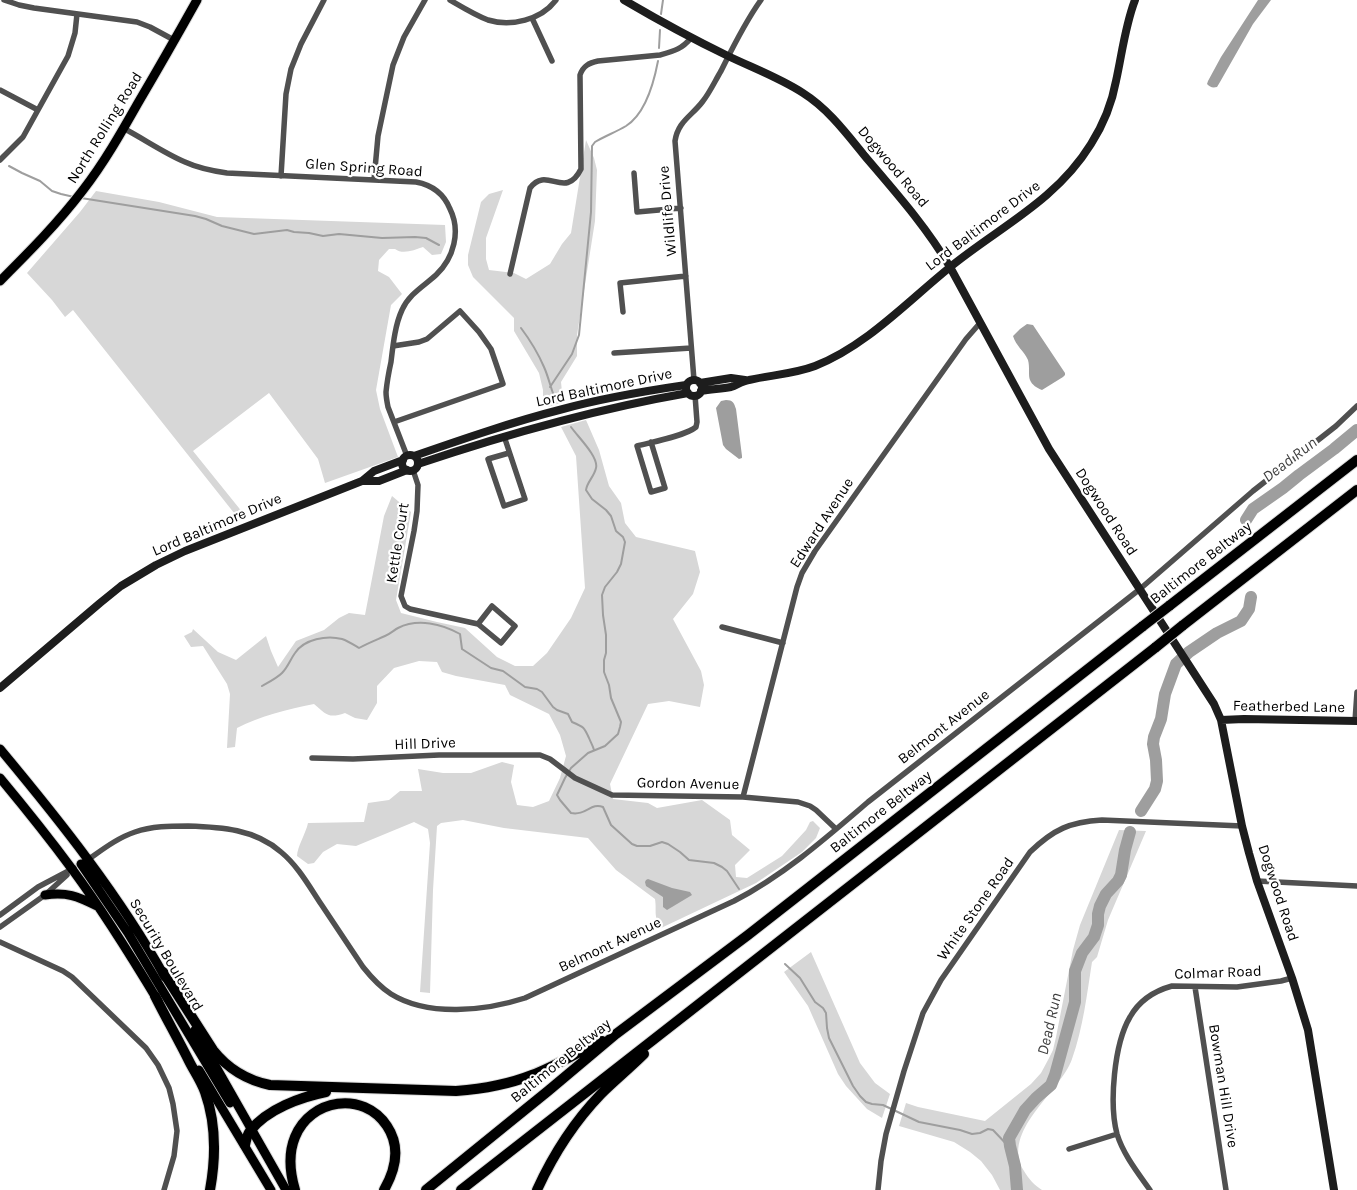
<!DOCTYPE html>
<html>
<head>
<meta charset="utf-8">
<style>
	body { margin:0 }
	canvas { display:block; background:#fff }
</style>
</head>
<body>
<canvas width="1357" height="1190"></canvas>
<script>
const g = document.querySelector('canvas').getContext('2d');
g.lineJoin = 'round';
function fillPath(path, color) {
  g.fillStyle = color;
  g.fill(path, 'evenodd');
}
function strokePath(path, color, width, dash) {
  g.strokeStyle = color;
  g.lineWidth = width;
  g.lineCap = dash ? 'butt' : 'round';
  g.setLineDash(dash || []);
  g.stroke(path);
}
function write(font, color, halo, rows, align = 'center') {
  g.font = font + ' Karla,sans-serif';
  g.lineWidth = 4.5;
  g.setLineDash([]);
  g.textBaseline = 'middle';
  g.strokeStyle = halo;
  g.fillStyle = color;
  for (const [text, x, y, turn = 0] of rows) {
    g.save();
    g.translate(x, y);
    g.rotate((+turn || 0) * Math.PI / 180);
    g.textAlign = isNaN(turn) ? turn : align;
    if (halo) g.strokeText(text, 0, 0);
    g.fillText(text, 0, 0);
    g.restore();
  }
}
fillPath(new Path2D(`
	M586,140L594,158L597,170L595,221L577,335V356L561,382L563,402L548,407L543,399V390L539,373L514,331V318L473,277L468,265V255L481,202L489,194L503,190L486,238V259L489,270L514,273L526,279L550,264L562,244L571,233Z
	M96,191L159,202L217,217L445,225L446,242L441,254L432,255L423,247C414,250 403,255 395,249H389L379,260L378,271L389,277L402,294L391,305L376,390L380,409L398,457L325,483L318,459L269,393L193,451L243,513L238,518L73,310L65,317L52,300L27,273L80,212Z
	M586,420L599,450L609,486L621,503L625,523L636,537L695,551L700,572L693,594L673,619L701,671L704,685L700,707L669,701L648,704L610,784L613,799L648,803L657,808L702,800L730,820L732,835L750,850L735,865L736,877L747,878L782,856L806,830L810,822L813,821L820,828L816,838L802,852L756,883L661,928C653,915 657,913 655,899L616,870L588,838L504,828L463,820L441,823L437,826L433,890L430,993L420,992L430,843L428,829L414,822L356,846L337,844L323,852L314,863L308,864L297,856C297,847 306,833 308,823L364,822L368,803L389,800L400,791H422L418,769L443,773H471L502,762L514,765L511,782L517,805L533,807L549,801L560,778L566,756L560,735L549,714L510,695L505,685L456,676L442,672L437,662L419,661L394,668L377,686V703L367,720L355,718L345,713C328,719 326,714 314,704C288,709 260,716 237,728L235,747L227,748L230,694L227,684L203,646L191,647L184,636L192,632L193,629L218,652L236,660L266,636L271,651L278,667L296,641L324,630L339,618L349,613L365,615L384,516L392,496L411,512L396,600L401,613L437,622L465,628L497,657L515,666H533L547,653L571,618L585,588L576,456L561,427Z
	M1119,830L1146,831L1108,920L1097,957L1092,962C1087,994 1083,1028 1072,1059C1060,1093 1000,1131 1024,1171C1029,1179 1034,1185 1042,1190H1000L992,1175L981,1161L970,1152L954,1142L899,1126L906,1103L918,1107L985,1121L1031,1084L1041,1073L1048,1060L1053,1050L1056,1037L1073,950L1080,925Z
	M811,952L860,1063L875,1083L890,1094L882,1118L867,1109L846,1086L838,1074L808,1006L784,972Z`), '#d7d7d7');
fillPath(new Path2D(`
	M1258,0H1271L1253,24L1220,82L1217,87C1212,88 1210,87 1207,84L1208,81L1221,57Z
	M1027,324L1033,325L1065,373V375L1063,377L1042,390C1037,388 1032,385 1030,380C1028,376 1030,367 1028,360C1024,351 1016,346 1013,336L1020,329Z
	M726,400C733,400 734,403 736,409L742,456V458L739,459L726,449L723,445L716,408L721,401Z
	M648,879L672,888L690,892L692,895L667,910L663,907V897L646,886L645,882L646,880Z`), '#9e9e9e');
strokePath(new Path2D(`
	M661,14L663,0
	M659,48L660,30
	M9,166L22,173L40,181L52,191L61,194L74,197
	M81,198L195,216L206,219L222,226L254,234L287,230L294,232L309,233L323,236L339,234L382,238L415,237L426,238L439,245
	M521,328C530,340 538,353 544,367C549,378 551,390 556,401
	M550,387L572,354L579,335L591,212L592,146L595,142C605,136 616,132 626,126C645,114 654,82 658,61
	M571,427C578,437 599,457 596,468C594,477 587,482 586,490L592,499L606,510L611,516L616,531L623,537L625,542L621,564L617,572L605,587L602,595L603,615L606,635V653L604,660V672L609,685L611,698L621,722L620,727L618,734L605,746L588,753L571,768L565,778L557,795L560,800L571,813C586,816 591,802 603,807L611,825L632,844L637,846H650L662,842L668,844L680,852L689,860L714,863L722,867L727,871L739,889
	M262,686C269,682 277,678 282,673C288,667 290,660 295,653C304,639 327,635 342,639C348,641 354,645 359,648C368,643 376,640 385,636C390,634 394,630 398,628C418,618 442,624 460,634L462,649L491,668L503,671L525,687L537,689L542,692L553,707L557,710L568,714L572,722C584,727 584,727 589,738C591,743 593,746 594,750
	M785,964L800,978L815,1002L823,1008L826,1013L827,1028L829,1038L853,1086L860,1096L866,1102L872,1104L883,1105L919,1122L960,1130L972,1134L980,1133L988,1129L993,1130L1011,1149`), '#9e9e9e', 2);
strokePath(new Path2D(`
	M1246,520L1253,509L1283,488L1299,475L1334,449L1357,430
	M1141,811L1155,789L1157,781L1156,760L1153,744L1154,737L1161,719L1165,694L1176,664L1189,652L1217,633L1241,621L1249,609L1251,597
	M1017,1190L1015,1166L1010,1146L1009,1138L1025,1110L1036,1098L1051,1085L1055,1075L1075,1002V971L1082,953L1094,937L1098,925V914L1100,906L1106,894L1118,881L1121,875L1125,850L1130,832`), '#9e9e9e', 12);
const primary = new Path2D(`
	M0,281C29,252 58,223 83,190C104,163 121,133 138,103C158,69 178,34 197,0
	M0,749C60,821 119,895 165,977
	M0,778C25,808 49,838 72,869C103,911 131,956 158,1001
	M81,864L128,933L230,1103
	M45,895C67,892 77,896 97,906
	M195,1030L286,1190
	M199,1070L271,1190`);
const highway = new Path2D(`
	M1169,606L1357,460
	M1182,626L1357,490
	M163,972L213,1050C228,1069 246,1080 270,1085L456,1091C482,1089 507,1085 532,1075C556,1066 578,1052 602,1041
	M155,996C166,1018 178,1039 189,1061C194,1071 201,1081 205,1092C216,1123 216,1157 210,1190
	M245,1145C246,1140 247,1135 250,1131C267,1109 301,1097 326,1092
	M295,1190C290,1173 288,1154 295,1137C310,1099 363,1090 387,1126C401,1147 396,1169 384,1190
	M426,1190L548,1091L616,1034L748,935L1143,626
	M461,1190L1156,647
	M537,1190C553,1155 574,1122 601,1094C615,1080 630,1068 644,1054`);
strokePath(primary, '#dbdbdb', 11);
strokePath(highway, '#dbdbdb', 12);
strokePath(new Path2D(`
	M4,0L19,5L34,8L137,22L150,27L174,40
	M450,0C462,7 475,15 488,20C511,27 541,20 556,0
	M532,18L552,61
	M0,90L38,110
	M123,128C144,139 164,153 185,162C198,168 213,171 227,173L416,182C432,185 444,194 450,209C461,231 454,258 436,275C424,286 409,294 402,310C395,325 393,345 391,362C389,371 387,382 386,392C386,397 387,402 388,407L407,456
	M0,160L23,137L68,56L75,33L77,14
	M634,173L637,212L681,208
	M281,176L286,94L291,69L301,44L324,0
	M374,180L378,136L393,65L404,37L425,0
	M510,274L530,188C547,165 565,201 581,169L580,75C583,66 589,63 598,61L660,55C674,51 682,49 691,38
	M623,312L620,283L686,276
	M393,346L419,342L427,339L460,311L479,332L491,349L503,384L394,422
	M614,353L691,348
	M694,380L675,141C678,121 692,116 703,101C710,92 715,81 721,71C733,47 745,22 761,0
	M504,436L525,499L504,506L488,459L509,453
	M651,442L665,488L651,492L637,446C652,442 685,436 696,427L697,422L695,395
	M413,470L418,485L417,511L414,531L401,596L405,606L410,609L478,624L501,643L515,626L492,606L478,624
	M722,627L783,643
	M1355,721L1357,692
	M312,758L353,759L439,755H540L550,759L575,778L612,795L743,797L798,802L810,806L816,810L836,829
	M743,797L797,587L802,573L815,551L966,339L980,323
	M86,861C102,850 117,838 135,832C152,826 170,826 188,826C221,827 255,829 281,852C298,866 309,886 321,904C335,925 349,946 363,967C371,977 380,987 391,994C428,1017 485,1011 525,998L734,901C784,875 826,838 868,802L1140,589L1253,491L1336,426L1357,406
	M1257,881L1357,886
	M0,915L38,887L74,868
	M0,927L45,895L67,875
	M0,942L63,971L72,977L146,1048L158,1065L169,1088L173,1104L177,1131L174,1156L164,1190
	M1195,987L1226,1190
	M1069,1149L1117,1134
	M878,1190L881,1161L886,1134L904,1071L923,1013L941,980L1030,852C1054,829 1070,822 1102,820L1242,826
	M1150,1190C1138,1173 1123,1154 1117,1134C1109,1104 1114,1044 1130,1017C1139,1001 1154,991 1172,986L1237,987L1281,981L1292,978`), '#505050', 5.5);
strokePath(new Path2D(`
	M624,0C658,20 693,39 728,56C753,68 780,78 803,93C830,110 849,137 869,161C898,195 927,228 950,267L1049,449L1214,704L1221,720L1242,826L1249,853L1257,881L1292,978L1308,1030L1334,1190
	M686 388a8 8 0 1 1 16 0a8 8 0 1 1-16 0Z
	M700,383L731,378L745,380
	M701,391C711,389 721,389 731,387C737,385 742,381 749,380C771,375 794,374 815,366C866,346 907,302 949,268C999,227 1055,202 1091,144C1103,125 1112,103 1116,81C1122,54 1125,26 1135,0
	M402 463a8 8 0 1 1 16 0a8 8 0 1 1-16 0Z
	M414,456C463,439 512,422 563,409C603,398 645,391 686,385
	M418,464C507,434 596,409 688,393
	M362,481H379L407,470
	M0,688L100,603L121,586L156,565L185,551L362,481L374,471L403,460
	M1221,720L1244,719L1357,721`), '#1d1d1d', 8);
strokePath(primary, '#000', 9);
strokePath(highway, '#000', 10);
const highwayBridge = new Path2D(`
	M1143,626L1169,606
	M1156,647L1182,626`);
strokePath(highwayBridge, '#dbdbdb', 12, []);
strokePath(highwayBridge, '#000', 10);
write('15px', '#000', '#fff', [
	["North Rolling Road",105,128,-58],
	["Dogwood Road",893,167,50],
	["Glen Spring Road",364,168,4],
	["Wildlife Drive",668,211,-95],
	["Lord Baltimore Drive",983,226,-37],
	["Lord Baltimore Drive",604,388,-12],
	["Dogwood Road",1106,512,57],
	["Edward Avenue",822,523,-57],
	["Lord Baltimore Drive",217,525,-23],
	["Kettle Court",398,543,-81],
	["Baltimore Beltway",1201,563,-38],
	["Featherbed Lane",1289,707,1],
	["Belmont Avenue",944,727,-38],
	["Hill Drive",425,744,-2],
	["Gordon Avenue",688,784,1],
	["Baltimore Beltway",881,812,-38],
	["Dogwood Road",1278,893,72],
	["White Stone Road",976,909,-55],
	["Belmont Avenue",610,945,-25],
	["Security Boulevard",166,955,59],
	["Colmar Road",1218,973,-2],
	["Baltimore Beltway",561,1061,-39],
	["Bowman Hill Drive",1223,1086,81]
]);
write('italic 16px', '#3f3f3f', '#fff', [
	["Dead Run",1290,460,-37],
	["Dead Run",1050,1024,-77]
]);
</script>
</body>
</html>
